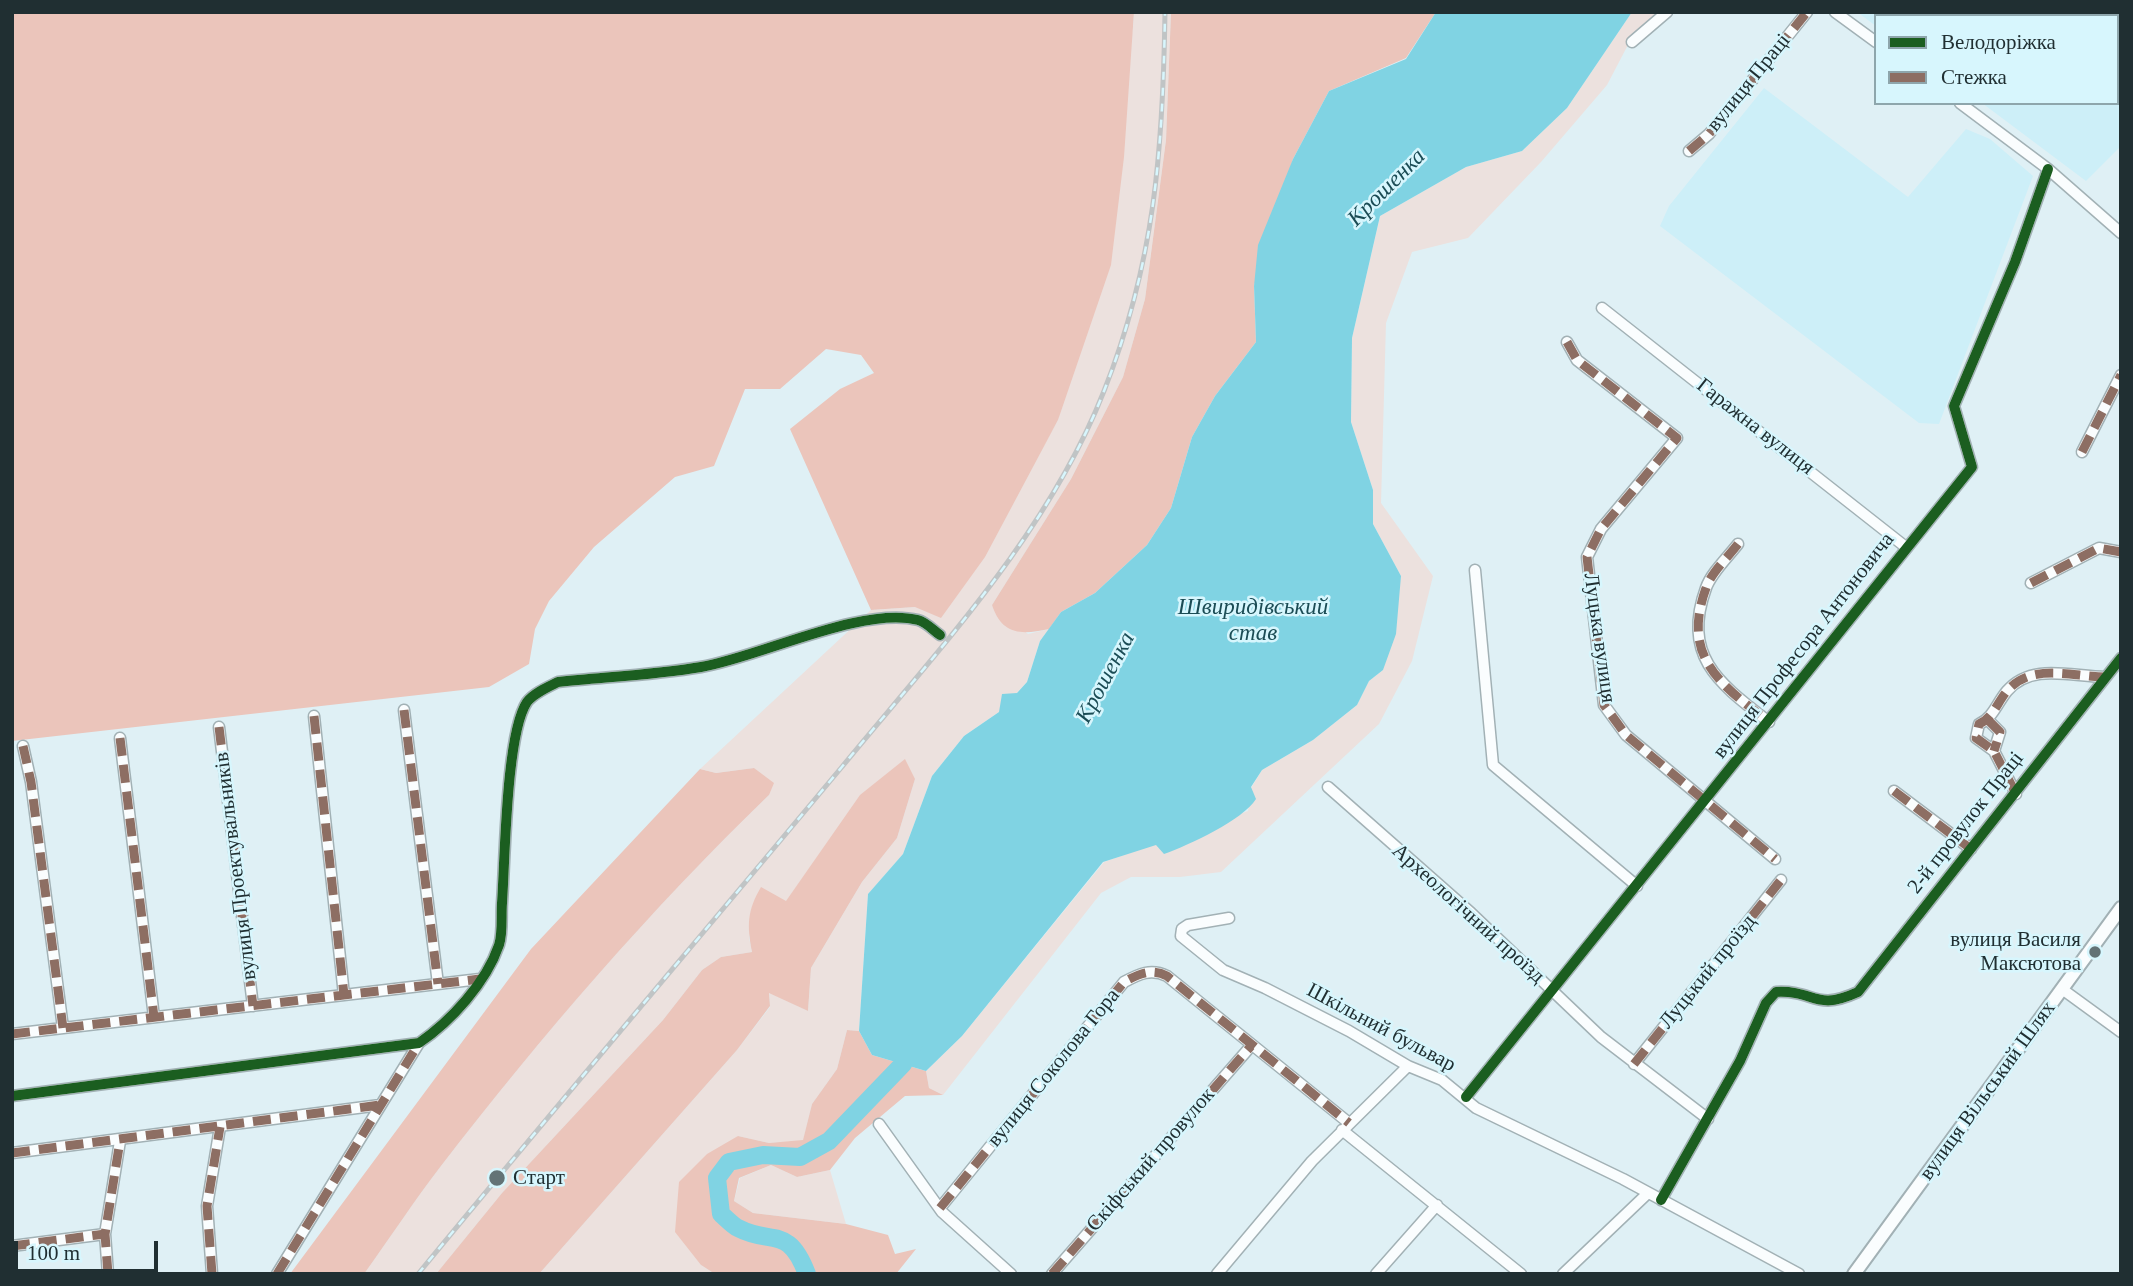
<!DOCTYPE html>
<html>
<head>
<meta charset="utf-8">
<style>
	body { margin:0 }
	#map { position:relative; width:2133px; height:1286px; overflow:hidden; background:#dff0f5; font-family:"Times New Roman",serif }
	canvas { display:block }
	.frame { position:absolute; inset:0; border:14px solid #202f32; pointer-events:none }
	.legend { position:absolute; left:1874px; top:14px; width:245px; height:91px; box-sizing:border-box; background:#d7f6fd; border:2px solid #8ea6ac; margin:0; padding:9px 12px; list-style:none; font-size:21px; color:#202f32 }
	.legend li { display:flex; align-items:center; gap:14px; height:35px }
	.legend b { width:35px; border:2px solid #8ea6ac }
	.scale { position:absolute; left:14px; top:1241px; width:144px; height:32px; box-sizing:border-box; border:4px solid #202f32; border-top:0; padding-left:9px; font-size:21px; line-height:24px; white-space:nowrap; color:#202f32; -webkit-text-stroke:5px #d7f6fd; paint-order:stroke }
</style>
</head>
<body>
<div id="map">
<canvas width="2133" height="1286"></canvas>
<div class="frame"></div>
<ul class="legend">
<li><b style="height:9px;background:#1b5e20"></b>Велодоріжка</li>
<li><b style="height:9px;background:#8d6e63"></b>Стежка</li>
</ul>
<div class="scale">100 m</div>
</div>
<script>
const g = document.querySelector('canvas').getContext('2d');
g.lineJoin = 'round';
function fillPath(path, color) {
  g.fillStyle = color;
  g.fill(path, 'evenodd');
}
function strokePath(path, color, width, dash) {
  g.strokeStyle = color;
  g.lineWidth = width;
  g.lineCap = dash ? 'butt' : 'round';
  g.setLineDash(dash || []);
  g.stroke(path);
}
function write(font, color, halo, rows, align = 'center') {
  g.font = font + ' "Times New Roman",serif';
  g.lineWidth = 5;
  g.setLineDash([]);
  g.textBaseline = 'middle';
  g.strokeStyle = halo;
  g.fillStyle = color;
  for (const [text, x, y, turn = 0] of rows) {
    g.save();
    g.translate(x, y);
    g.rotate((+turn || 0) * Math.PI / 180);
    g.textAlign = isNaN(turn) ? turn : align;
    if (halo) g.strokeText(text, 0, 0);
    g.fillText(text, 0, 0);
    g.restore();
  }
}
fillPath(new Path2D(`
	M1857,12H2121V146L2086,181L1982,103H2117V16H1876V26Z
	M1764,88L1908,197L1966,129L1990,139L2033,176L1939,424L1919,423L1660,226L1669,206Z`), '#cdeff8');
fillPath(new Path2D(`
	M1134,12H1171L1166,140L1145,299L1123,377L1071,479L992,605L1028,634L1049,629L1040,641L1027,682L999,712L964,736L932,776L903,854L868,894L859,1031L847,1030L837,1069L812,1104L803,1141L769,1143L738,1136L701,1265L715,1274H539L737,1050L770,1007L769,992L808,1011L811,968L862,882L897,838L915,779L831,838L786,902L761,888L749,937L752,952L721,957L702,970L663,1020L502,1193L436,1274H364C390,1238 414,1201 441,1166C542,1035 650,910 769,795L754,768L716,773L700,769L871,610L915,607L1022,484L1058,420L1133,28Z
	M1632,12H1662L1630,41L1607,85L1541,162L1468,238L1412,252L1386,323L1381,503L1433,576L1412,661L1379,724L1221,872L1180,877H1131L1101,893L943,1095L929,1088L926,1071L962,1036L1104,862L1248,811L1251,788L1262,770L1313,740L1357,705L1369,681L1383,670L1401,576L1373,524V490L1351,422L1352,338L1380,216L1466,167L1522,151L1567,108Z
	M771,1165L797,1177L830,1170L846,1224L753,1213L734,1201L740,1178Z`), '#ece1de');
fillPath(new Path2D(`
	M12,12H1134L1124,157L1111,265L1058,420L985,557L941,618L915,607L871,610L790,429L840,389L874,373L861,355L826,349L780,389H745L714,466L675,477L594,547L549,601L535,629L529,664L489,687L12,741Z
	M1171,12H1436L1406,58L1329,91L1293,159L1254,286L1256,342L1215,396L1192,437L1171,508L1147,545L1095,593L1061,612L1049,629C1021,635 1002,635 992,605L1071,479L1123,377L1145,299L1166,140Z
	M905,759L915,779L897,838L862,882L811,968L808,1011L769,993L770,1006L737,1050L539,1274H436L502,1193L663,1020L702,970L721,957L752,952C747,925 747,911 761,887L786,901L860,795Z
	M754,768L774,783L769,795C650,910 542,1035 441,1166C414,1201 390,1238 364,1274H290L531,949L700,769L716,773Z
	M847,1030L859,1031L872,1055L926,1071L929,1088L943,1095L905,1096L855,1138L830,1170L797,1177L771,1165L739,1178L734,1201L753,1213L846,1224L888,1235L895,1254L916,1249L896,1274H715L701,1265L675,1232L679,1182L707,1154L738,1136L769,1143L803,1140L812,1104L837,1069Z`), '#ebc5bb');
fillPath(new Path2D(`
	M1436,12H1632L1567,108L1522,151L1466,167L1380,216L1352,338L1351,422L1373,490V524L1401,576L1396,634L1383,670L1369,681L1357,705L1313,740L1262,770L1251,787L1256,799C1243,820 1189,845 1164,854L1156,845L1103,862L962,1036L926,1071L872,1055L859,1031L868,894L903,854L932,776L964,736L999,712L1002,694L1017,693L1027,682L1040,641L1061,612L1095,593L1147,545L1171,508L1192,437L1215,396L1256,342L1254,286L1258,245L1293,159L1329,91L1406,59Z`), '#80d3e3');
strokePath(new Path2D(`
	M807,1274C788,1224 772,1246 738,1228C732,1225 726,1218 721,1214L717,1178L729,1162L763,1155L800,1157L829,1141L903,1064L914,1043`), '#80d3e3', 18);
const minor = new Path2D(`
	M1835,12L1876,42
	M1632,42L1667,12
	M1960,103L2048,169L2121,233
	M1689,151L1709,134L1807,12
	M1602,308L1907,548
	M1567,342L1577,360L1677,438L1601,529L1587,557L1604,705L1626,735L1775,859
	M2082,452L2121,375
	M1738,544C1728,557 1711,573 1706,588C1681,657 1720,684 1769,722
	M1475,570L1493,765L1637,886
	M2031,583L2099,548L2121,552
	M404,710L438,984
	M314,716L344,995
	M1988,720L2000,732L1994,751
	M219,727L253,1006
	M120,738L154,1017
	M23,746L31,782L63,1028
	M1328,787L1471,913L1601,1037L1708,1119
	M1894,791L1971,849
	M2016,794L1994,751L1976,738L1979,724C1993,718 1997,703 2007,691C2032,662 2072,677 2106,677
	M1229,918L1188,925L1182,929L1181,936L1223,970L1265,988L1349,1031L1408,1066L1442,1080L1476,1108L1623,1179L1799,1274
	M2062,989L2121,1032
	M12,1034L480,979
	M1634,1064L1781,880
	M12,1096L419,1043C451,1021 486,983 499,945C503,933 501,916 502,903C505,861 506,733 527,702C534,693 548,687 558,682C605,677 654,675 701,667C760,657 861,606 918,620C926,622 933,630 940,635
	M1466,1097L1972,467L1954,406L2015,262L2048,169
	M879,1124L942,1212L1011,1274
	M1342,1130L1521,1274
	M12,1153L380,1105
	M1661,1200L1740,1061L1766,1003L1776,992C1816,990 1814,1012 1858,992L2121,658
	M940,1208L1124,982C1139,974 1151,968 1167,976L1349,1123
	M12,1246L105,1234
	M108,1274L105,1234L120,1141
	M212,1274L207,1206L220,1127
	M277,1274L419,1043
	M1052,1274L1251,1046
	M1217,1274L1312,1161L1408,1066
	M1376,1274L1437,1205
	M1563,1274L1647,1194`);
const tertiary = new Path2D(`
	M1854,1274L2121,908`);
strokePath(minor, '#a2b1b5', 13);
strokePath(tertiary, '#a2b1b5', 16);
strokePath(minor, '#fafdfe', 10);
strokePath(tertiary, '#fafdfe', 12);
const rail = new Path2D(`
	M418,1274C558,1104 700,937 841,768C937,651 1048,534 1104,391C1155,262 1163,149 1165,12`);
strokePath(rail, '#c0c4c5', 5);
strokePath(rail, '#d7f6fd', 2.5, [8]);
strokePath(new Path2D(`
	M1689,151L1709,134L1807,12
	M1567,342L1577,360L1677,438L1601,529L1587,557L1604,705L1626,735L1775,859
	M2082,452L2121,375
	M1738,544C1728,557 1711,573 1706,588C1681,657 1720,684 1769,722
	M2031,583L2099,548L2121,552
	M404,710L438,984
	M314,716L344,995
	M1988,720L2000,732L1994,751
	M219,727L253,1006
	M120,738L154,1017
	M23,746L31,782L63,1028
	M1894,791L1971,849
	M2016,794L1994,751L1976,738L1979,724C1993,718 1997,703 2007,691C2032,662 2072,677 2106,677
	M12,1034L480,979
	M1634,1064L1781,880
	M12,1153L380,1105
	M940,1208L1124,982C1139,974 1151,968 1167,976L1349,1123
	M12,1246L105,1234
	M108,1274L105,1234L120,1141
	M212,1274L207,1206L220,1127
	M277,1274L419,1043
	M1052,1274L1251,1046`), '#8d6e63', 9, [18, 9]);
strokePath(new Path2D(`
	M12,1096L419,1043C451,1021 486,983 499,945C503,933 501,916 502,903C505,861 506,733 527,702C534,693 548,687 558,682C605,677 654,675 701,667C760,657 861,606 918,620C926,622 933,630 940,635
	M1466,1097L1972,467L1954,406L2015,262L2048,169
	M1661,1200L1740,1061L1766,1003L1776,992C1816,990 1814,1012 1858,992L2121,658`), '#1b5e20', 10);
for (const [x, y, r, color] of [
	[2095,952,7,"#637376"],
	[497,1178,9,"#637376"]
]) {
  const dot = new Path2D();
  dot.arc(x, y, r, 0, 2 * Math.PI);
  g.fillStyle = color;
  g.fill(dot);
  strokePath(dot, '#d7f6fd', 2.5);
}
write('21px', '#202f32', '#d7f6fd', [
	["вулиця Праці",1749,83,-51],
	["Гаражна вулиця",1755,427,38],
	["Луцька вулиця",1599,638,82],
	["вулиця Професора Антоновича",1804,646,-52],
	["2-й провулок Праці",1966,823,-52],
	["вулиця Проектувальників",236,866,-97],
	["Археологічний проїзд",1468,914,42],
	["Луцький проїзд",1708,972,-51],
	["Шкільний бульвар",1381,1028,28],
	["вулиця Соколова Гора",1054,1068,-51],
	["вулиця Вільський Шлях",1988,1091,-54],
	["Скіфський провулок",1151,1160,-49]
]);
write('21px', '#202f32', '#d7f6fd', [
	["вулиця Василя",2081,940],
	["Максютова",2081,964],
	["Старт",513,1178,"left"]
], 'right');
write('italic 23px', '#1b4c55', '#d7f6fd', [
	["Крошенка",1387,188,-45],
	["Швиридівський",1253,608],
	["став",1253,634],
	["Крошенка",1106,678,-62]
]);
</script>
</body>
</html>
